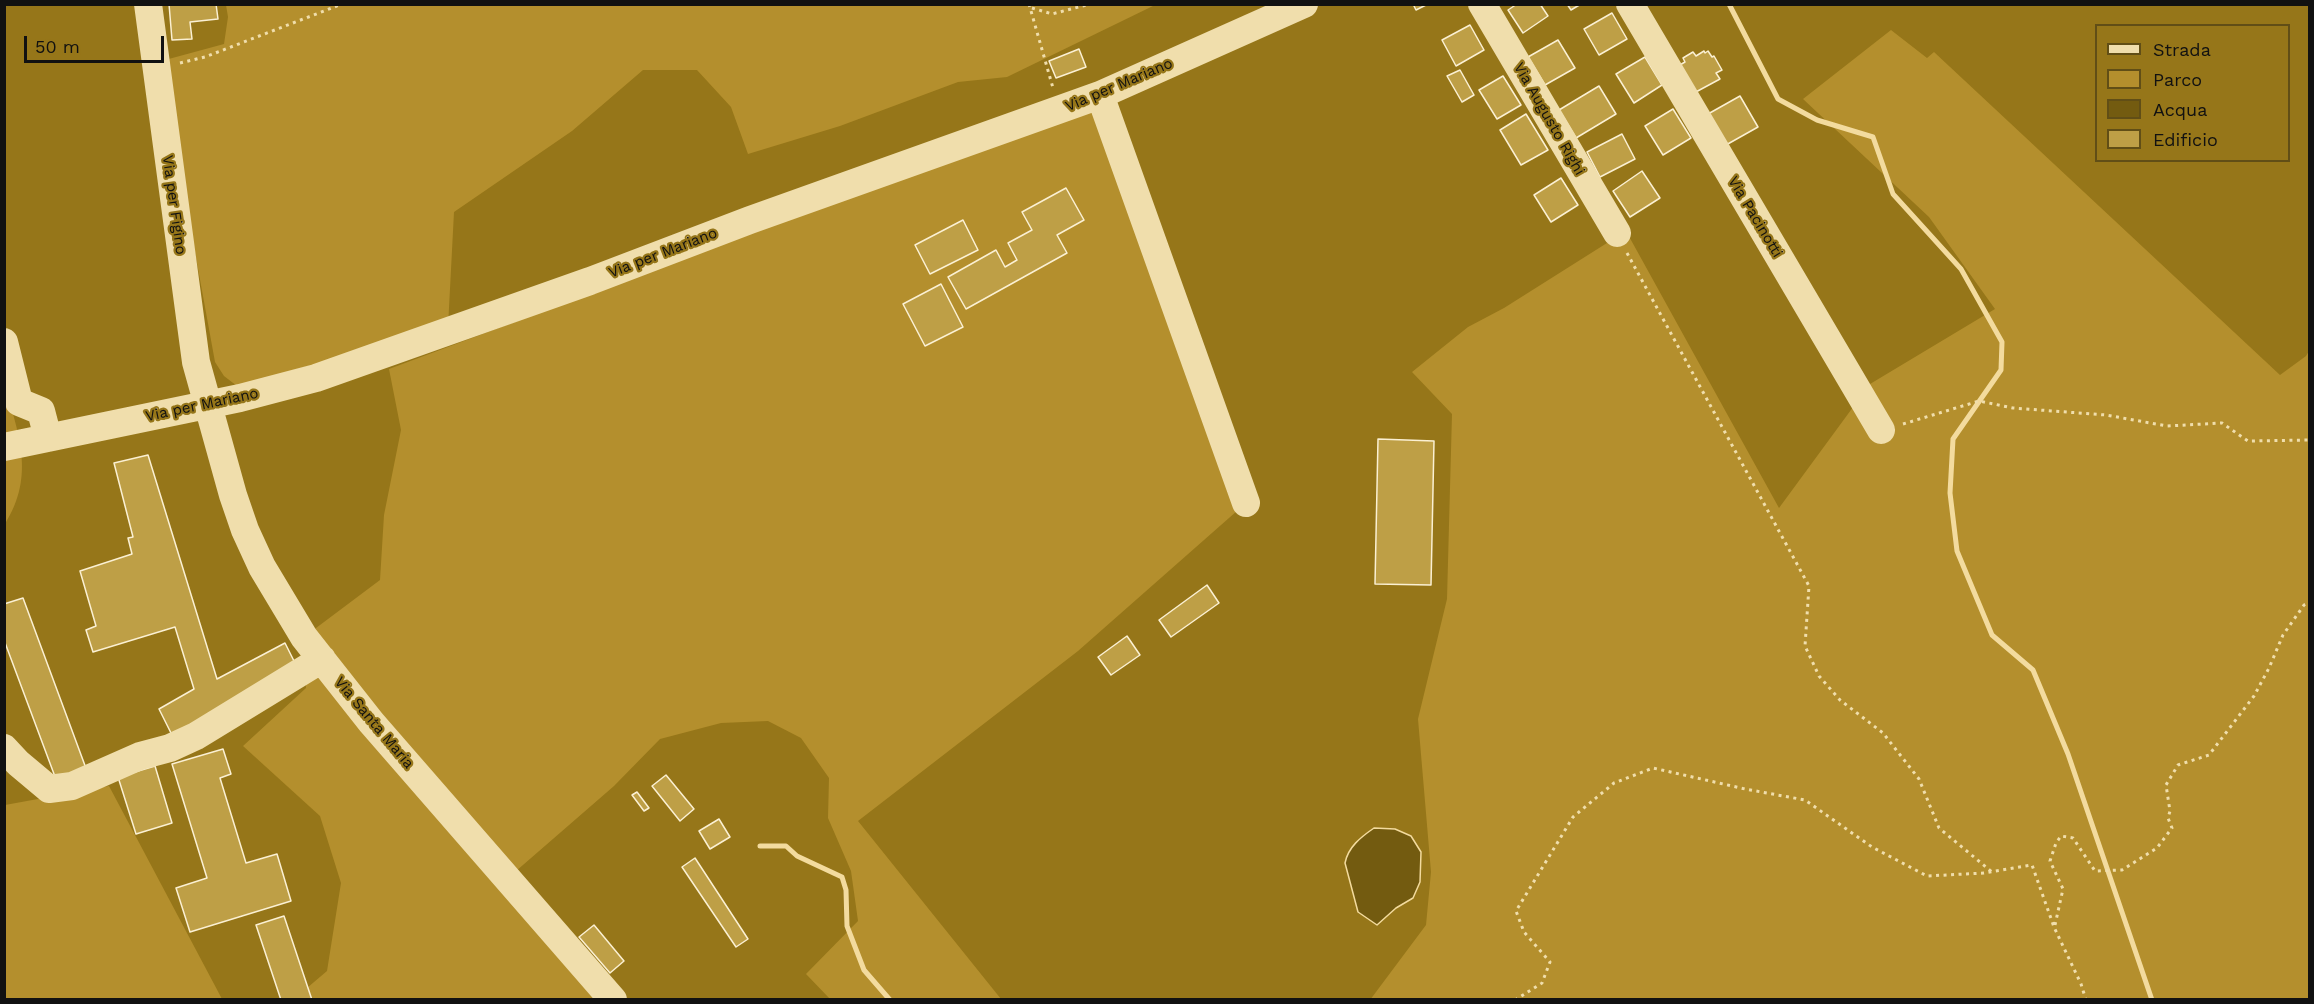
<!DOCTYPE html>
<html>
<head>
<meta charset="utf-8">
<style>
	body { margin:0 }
	#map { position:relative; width:2314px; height:1004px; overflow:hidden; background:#967619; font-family:"Work Sans",sans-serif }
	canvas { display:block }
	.frame { position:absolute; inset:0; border:6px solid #111; pointer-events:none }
	.legend { position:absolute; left:2095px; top:24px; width:195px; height:138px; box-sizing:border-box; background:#967619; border:2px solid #614e16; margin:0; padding:8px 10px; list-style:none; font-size:18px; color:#111 }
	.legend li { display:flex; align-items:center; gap:12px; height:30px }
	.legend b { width:30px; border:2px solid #614e16 }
	.scale { position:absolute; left:24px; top:36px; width:140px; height:27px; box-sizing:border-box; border:3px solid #111; border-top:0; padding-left:8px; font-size:18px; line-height:21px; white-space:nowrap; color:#111; -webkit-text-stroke:4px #967619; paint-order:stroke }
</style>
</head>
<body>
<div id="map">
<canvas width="2314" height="1004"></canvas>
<div class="frame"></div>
<ul class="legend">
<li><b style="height:8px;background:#f0deac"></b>Strada</li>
<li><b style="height:16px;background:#b48f2d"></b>Parco</li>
<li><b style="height:16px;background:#735b10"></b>Acqua</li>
<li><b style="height:16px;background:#be9f46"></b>Edificio</li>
</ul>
<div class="scale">50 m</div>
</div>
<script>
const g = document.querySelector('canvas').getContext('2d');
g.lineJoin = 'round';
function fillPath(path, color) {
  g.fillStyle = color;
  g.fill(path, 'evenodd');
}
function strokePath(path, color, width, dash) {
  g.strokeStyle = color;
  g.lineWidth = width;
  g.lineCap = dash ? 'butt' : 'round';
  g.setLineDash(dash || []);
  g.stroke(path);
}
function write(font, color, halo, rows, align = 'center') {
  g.font = font + ' "Work Sans",sans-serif';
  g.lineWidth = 4.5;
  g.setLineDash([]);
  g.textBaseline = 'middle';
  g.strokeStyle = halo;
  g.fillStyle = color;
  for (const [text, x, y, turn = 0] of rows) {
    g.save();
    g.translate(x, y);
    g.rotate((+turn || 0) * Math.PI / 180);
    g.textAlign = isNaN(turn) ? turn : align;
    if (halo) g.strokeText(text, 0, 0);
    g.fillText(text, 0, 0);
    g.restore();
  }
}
fillPath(new Path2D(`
	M226,5H1155L1007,77L958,82L840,126L748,154L731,107L697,70H643L572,131L454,212L448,327L237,386L224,376L215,362L183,186L165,60L224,44L228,17Z
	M1891,30L1927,58L1934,52L2280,375L2306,356L2309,351V999L1370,1000L1426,925L1431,872L1418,719L1447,599L1452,414L1412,372L1468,327L1504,308L1626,231L1779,508L1870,384L1995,309L1929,217L1803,99Z
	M1103,102L1246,503L1078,651L858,821L1001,999H830L806,974L858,921L851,871L828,818L829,778L801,738L768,721L721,723L660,739L614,786L508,878L612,999H294L327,971L341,883L320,816L243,746L306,688L304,637L380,580L384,515L401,430L389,369Z
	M4,381C18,434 36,474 5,524Z
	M109,786L222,999L5,1000V805Z`), '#b48f2d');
const water = new Path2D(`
	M1374,828L1395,829L1411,836L1421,852L1420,882L1413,898L1396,908L1377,925L1358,912L1345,863C1348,847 1361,837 1374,828Z`);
fillPath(water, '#735b10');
strokePath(water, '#f3db9e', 1.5);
strokePath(new Path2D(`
	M1729,4L1778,99L1817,120L1873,137L1893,194L1961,269L2002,342L2001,370L1953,439L1950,493L1957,551L1992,635L2033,670L2068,754L2152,1000
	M760,846H786L797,856L842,877L846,890L847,926L864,970L890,1000`), '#f3db9e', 5);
const building = new Path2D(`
	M169,4H216L218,19L190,22L192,39L172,40Z
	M1413,4H1428L1416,10Z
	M1517,4H1540L1548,16L1523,33L1508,10Z
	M1567,4H1581L1571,10Z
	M1612,13L1627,39L1599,55L1584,29Z
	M1470,25L1484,50L1456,66L1442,40Z
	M1558,40L1575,68L1545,85L1528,57Z
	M1079,49L1086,67L1056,78L1049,61Z
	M1704,51L1705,53L1708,51L1712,57L1714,56L1722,70L1716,73L1720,79L1694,93L1678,66L1685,62L1683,58L1693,52L1696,56Z
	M1645,57L1662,85L1634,103L1616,74Z
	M1460,70L1474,95L1462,102L1447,76Z
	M1503,76L1521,105L1497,119L1479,90Z
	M1599,86L1616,114L1576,138L1559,110Z
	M1740,96L1758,127L1726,145L1708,114Z
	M1673,109L1691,138L1663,155L1645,126Z
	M1526,114L1548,150L1521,165L1500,130Z
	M1622,134L1635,159L1600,177L1587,152Z
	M1642,171L1660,198L1630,217L1613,191Z
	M1561,178L1578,205L1551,222L1534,195Z
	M1066,188L1084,220L1057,235L1067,253L966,309L948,277L996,250L1005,267L1017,260L1008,243L1032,230L1022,212Z
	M963,220L978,250L930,274L915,245Z
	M941,284L963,327L925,346L903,304Z
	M1378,439L1434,441L1431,585L1375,584Z
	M148,455L217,679L285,643L297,667L175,741L159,709L194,689L175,627L93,652L86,630L96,626L80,571L132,554L128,538L133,537L114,463Z
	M1207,585L1219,603L1171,637L1159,620Z
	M23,598L87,771L57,782L4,640V604Z
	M1127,636L1140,655L1111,675L1098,657Z
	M223,749L231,774L220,778L246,863L277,854L291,901L190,932L176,888L207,878L172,764Z
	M155,766L172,823L136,834L118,777Z
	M666,775L694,809L680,821L652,786Z
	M637,792L649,808L644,811L632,795Z
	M719,819L730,837L710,849L699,831Z
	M695,858L748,939L736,947L682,867Z
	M284,916L312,1000H281L256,925Z
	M594,925L624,961L610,973L579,937Z`);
fillPath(building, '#be9f46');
strokePath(building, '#fbf0d3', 1.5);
strokePath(new Path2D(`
	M1029,4L1053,88
	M1032,8L1052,14L1090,4
	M180,63L205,57L342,4
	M1627,253L1809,586L1805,646L1819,676L1840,700L1883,733L1919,779L1939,828L1992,872
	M1903,424L1979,401L2013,408L2106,415L2167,426L2222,423L2248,441L2310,440
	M2055,925L2063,889L2050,861L2056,843L2061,836L2073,838L2095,871L2122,870L2157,848L2172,828L2168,818L2170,811L2166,785L2178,765L2209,755L2254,696L2269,668L2283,635L2304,605L2310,602
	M1515,1000L1542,983L1550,962L1524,932L1516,911L1573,817L1614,783L1653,768L1745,789L1805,800L1872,847L1927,876L1984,873L2032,865L2054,927L2081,984L2086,1000`), '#f0deac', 3, [3, 4.5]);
strokePath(new Path2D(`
	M148,4L196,362L233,495L245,530L262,567L304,637L371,722L613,1000
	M1482,4L1617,233
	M1630,4L1881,430
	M1100,95L1246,503
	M4,342L19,402L41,411L48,438
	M4,447L240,398L316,378L590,281L750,220L1100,95L1304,4
	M4,748L18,763L49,789L72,786L140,756L170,748L196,736L322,659`), '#f0deac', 28);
write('15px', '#111', '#967619', [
	["Via per Mariano",1119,85,-23],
	["Via Augusto Righi",1549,119,60],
	["Via per Figino",174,205,82],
	["Via Pacinotti",1755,217,59],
	["Via per Mariano",663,253,-21],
	["Via per Mariano",202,405,-12],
	["Via Santa Maria",374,723,50]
]);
</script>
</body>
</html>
